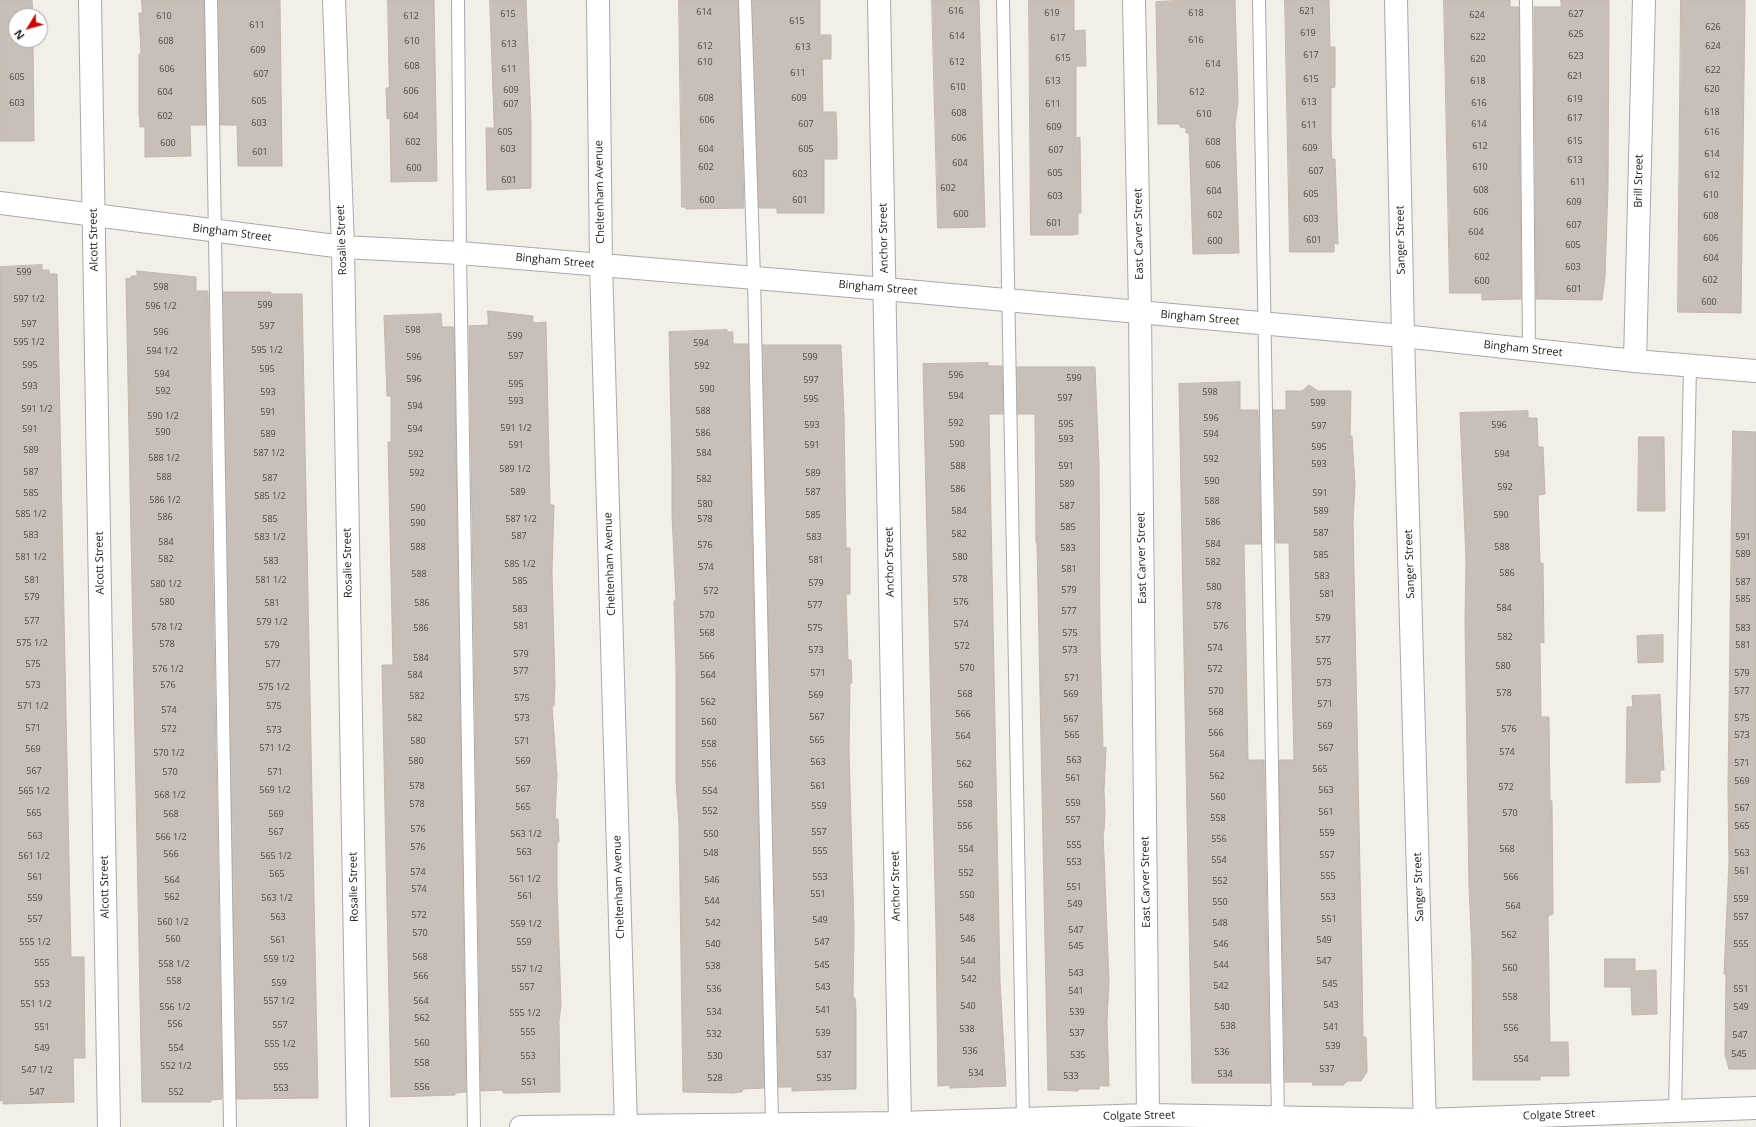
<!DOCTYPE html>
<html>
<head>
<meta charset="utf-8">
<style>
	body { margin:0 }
	#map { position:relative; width:1756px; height:1127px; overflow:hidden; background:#f2efe9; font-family:"Open Sans",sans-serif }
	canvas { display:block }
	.north { position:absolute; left:8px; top:8px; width:40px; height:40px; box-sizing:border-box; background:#fff; border:1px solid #a7a7a7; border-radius:50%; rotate:233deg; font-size:11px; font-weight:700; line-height:16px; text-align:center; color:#222 }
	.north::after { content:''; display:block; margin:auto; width:14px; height:18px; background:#d40000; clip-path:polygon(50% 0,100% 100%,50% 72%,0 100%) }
</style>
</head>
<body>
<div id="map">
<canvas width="1756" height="1127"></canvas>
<div class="north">N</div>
</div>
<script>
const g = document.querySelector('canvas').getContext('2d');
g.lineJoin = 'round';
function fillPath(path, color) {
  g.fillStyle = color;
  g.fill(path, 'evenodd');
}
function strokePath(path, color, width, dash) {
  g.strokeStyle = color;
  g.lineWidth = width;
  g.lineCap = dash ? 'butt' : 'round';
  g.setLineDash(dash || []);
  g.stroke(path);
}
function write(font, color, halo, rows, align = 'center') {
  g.font = font + ' "Open Sans",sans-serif';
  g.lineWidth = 3;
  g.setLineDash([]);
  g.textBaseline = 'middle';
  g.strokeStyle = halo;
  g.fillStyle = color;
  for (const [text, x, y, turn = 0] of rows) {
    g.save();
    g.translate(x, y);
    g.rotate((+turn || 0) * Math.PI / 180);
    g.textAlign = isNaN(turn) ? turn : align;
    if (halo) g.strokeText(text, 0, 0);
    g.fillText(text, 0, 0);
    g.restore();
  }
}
const building = new Path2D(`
	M0,0H32L33,16H16V40H33L34,141H0Z
	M142,0H204L206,125H190L191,156L145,157V127H140L139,112V54H141L139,13H142Z
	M218,0H280L282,166H238L237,125H221Z
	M388,0H434L437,181L391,182L390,118L387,119L386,88H389Z
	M490,0H526L531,121V188L487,190L486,128H494Z
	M679,0H738L744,208L686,209V207H682Z
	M752,0H820V35H831V59H822L823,112H836L837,135V159H824V213H777V208H759Z
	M932,0H979L985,227L938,228Z
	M1029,0H1074V31L1085,30L1086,66H1076V138L1080,137L1081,213H1078V234L1073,235H1031Z
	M1187,0H1235L1238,102L1235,124L1239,253L1193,254L1189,133H1186V128L1180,127V124H1158L1156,2Z
	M1285,0H1329L1330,47H1335V87L1331,88V136L1332,159H1335L1338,244L1334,243V252H1290Z
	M1444,0H1510V7H1519L1521,299L1482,300V293H1450Z
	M1561,0H1609L1608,187L1605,277L1602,300L1536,299L1534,7H1561Z
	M1681,0H1745L1741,313L1678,312Z
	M42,265V270H49V274H57L71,957H84L85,1058H73L74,1102L3,1104V1100L0,1101V267Z
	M137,271L196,277V291H208L222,1099L211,1100V1102H142L126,278L131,279V276H137Z
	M223,292H271V294H302L318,1098L237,1099Z
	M488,311L533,316V323L546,322L550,505H554L552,572L555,685L554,706H552L557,776L555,819H558L559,842H557V887L561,1005L559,1021L560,1092L515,1093H503V1090L481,1091L469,326L488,325Z
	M441,314L442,327H454L466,1092L455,1093V1095L391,1097L382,665H393L388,442H391V396H387L384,316Z
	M727,330V332H733V344H748L764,1088L743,1089L742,1092L732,1093L683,1092L679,823L676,782V667L674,601H676L672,515V466L669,332Z
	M763,345H841L844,415L846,548H850V594H846L848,660H851L852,683H850L849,750L854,928L853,998H855L856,1010V1089L792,1091V1087H779Z
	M988,363V366H1002L1003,414H989L1000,982L1006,1086L950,1088V1085L938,1086L936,929L923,364Z
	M1017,367H1095L1099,464L1100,643L1103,748L1106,747L1104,790L1105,814L1104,831H1103L1109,981L1107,1022L1109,1086H1099V1089H1079L1078,1091L1048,1090L1037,543H1036L1035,414H1018Z
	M1240,382V410H1258L1261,544H1244L1248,760H1264L1270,1083H1192L1179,384Z
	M1309,385L1318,391H1351L1350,436H1352L1355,485L1353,521L1362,972L1363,1037H1366L1367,1067V1072L1361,1081H1348L1343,1085H1312L1313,1082H1285L1279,760H1294L1289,543H1276L1273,410H1286V391H1302Z
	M1528,411V418H1537L1538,447H1543L1545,494L1538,495L1540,563H1543L1544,643L1540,642L1541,717H1549L1550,801H1552L1553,914L1548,916L1550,1042H1568L1569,1076H1540V1080H1473L1472,956L1469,886L1465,622L1466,560L1460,413Z
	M1733,431L1756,432V1069H1729L1725,1055L1726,974H1724L1729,862L1728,789Z
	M1639,437H1664L1665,511H1638Z
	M1663,635V662L1638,663L1637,636Z
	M1660,695L1664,770H1660V782L1626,783L1627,707H1633L1632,696Z
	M1605,959H1635V971L1656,970L1657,1014L1632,1015L1631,987H1605Z`);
fillPath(building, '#c7bfb8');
strokePath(building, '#c4b6ab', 1);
const lane = new Path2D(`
	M211,0L230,1127
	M458,0L460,253L474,1127
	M745,0L754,278L772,1124
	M1003,0L1023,1119
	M1259,0L1278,1118
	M1526,0L1529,349
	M1675,1111L1690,365`);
const street = new Path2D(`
	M90,0L109,1127
	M334,0L343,247L358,1127
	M598,0L601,264L626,1127
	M879,0L900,1123
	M1134,0L1140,312L1148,1115
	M1396,0L1403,336L1425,1127
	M0,203L343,247L460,253L885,289L1403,336L1635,361L1756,371
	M1635,361L1644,0
	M521,1127L900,1123L1148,1115L1425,1120L1756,1108`);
strokePath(lane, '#a9a9a9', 14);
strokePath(street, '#a9a9a9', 24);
strokePath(lane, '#fff', 12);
strokePath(street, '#fff', 22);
write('9px', '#4b4948', null, [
	["616",956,11],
	["621",1307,11],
	["614",704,12],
	["619",1052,13],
	["618",1196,13],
	["615",508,14],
	["627",1576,14],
	["624",1477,15],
	["610",164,16],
	["612",411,16],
	["615",797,21],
	["611",257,25],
	["626",1713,27],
	["619",1308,33],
	["625",1576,34],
	["614",957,36],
	["622",1478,37],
	["617",1058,38],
	["616",1196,40],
	["608",166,41],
	["610",412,41],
	["613",509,44],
	["612",705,46],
	["624",1713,46],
	["613",803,47],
	["609",258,50],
	["617",1311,55],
	["623",1576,56],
	["615",1063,58],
	["620",1478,59],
	["610",705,62],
	["612",957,62],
	["614",1213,64],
	["608",412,66],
	["606",167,69],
	["611",509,69],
	["622",1713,70],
	["611",798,73],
	["607",261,74],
	["621",1575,76],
	["605",17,77],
	["615",1311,79],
	["613",1053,81],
	["618",1478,81],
	["610",958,87],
	["620",1712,89],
	["609",511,90],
	["606",411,91],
	["604",165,92],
	["612",1197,92],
	["608",706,98],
	["609",799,98],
	["619",1575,99],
	["605",259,101],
	["613",1309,102],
	["603",17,103],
	["616",1479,103],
	["607",511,104],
	["611",1053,104],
	["618",1712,112],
	["608",959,113],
	["610",1204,114],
	["602",165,116],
	["604",411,116],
	["617",1575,118],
	["606",707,120],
	["603",259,123],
	["607",806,124],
	["614",1479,124],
	["611",1309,125],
	["609",1054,127],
	["605",505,132],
	["616",1712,132],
	["606",959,138],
	["615",1575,141],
	["602",413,142],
	["608",1213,142],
	["600",168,143],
	["612",1480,146],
	["609",1310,148],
	["603",508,149],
	["604",706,149],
	["605",806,149],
	["607",1056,150],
	["601",260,152],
	["614",1712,154],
	["613",1575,160],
	["604",960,163],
	["606",1213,165],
	["602",706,167],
	["610",1480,167],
	["600",414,168],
	["607",1316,171],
	["605",1055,173],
	["603",800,174],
	["612",1712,175],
	["601",509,180],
	["611",1578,182],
	["602",948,188],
	["608",1481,190],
	["604",1214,191],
	["605",1311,194],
	["610",1711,195],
	["603",1055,196],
	["600",707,200],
	["601",800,200],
	["609",1574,202],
	["606",1481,212],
	["600",961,214],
	["602",1215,215],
	["608",1711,216],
	["603",1311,219],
	["601",1054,223],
	["607",1574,225],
	["604",1476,232],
	["606",1711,238],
	["601",1314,240],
	["600",1215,241],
	["605",1573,245],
	["602",1482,257],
	["604",1711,258],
	["603",1573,267],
	["599",24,272],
	["602",1710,280],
	["600",1482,281],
	["598",161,287],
	["601",1574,289],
	["597 1/2",29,299],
	["600",1709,302],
	["599",265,305],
	["596 1/2",161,306],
	["597",29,324],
	["597",267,326],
	["598",413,330],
	["596",161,332],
	["599",515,336],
	["595 1/2",29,342],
	["594",701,343],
	["595 1/2",267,350],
	["594 1/2",162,351],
	["597",516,356],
	["596",414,357],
	["599",810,357],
	["595",30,365],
	["592",702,366],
	["595",267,369],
	["594",162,374],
	["596",956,375],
	["599",1074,378],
	["596",414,379],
	["597",811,380],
	["595",516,384],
	["593",30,386],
	["590",707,389],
	["592",163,391],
	["593",268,392],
	["598",1210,392],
	["594",956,396],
	["597",1065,398],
	["595",811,399],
	["593",516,401],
	["599",1318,403],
	["594",415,406],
	["591 1/2",37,409],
	["588",703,411],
	["591",268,412],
	["590 1/2",163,416],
	["596",1211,418],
	["592",956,423],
	["595",1066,424],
	["593",812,425],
	["596",1499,425],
	["597",1319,426],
	["591 1/2",516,428],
	["591",30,429],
	["594",415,429],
	["590",163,432],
	["586",703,433],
	["589",268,434],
	["594",1211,434],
	["593",1066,439],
	["590",957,444],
	["591",516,445],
	["591",812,445],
	["595",1319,447],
	["589",31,450],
	["587 1/2",269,453],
	["584",704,453],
	["592",416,454],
	["594",1502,454],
	["588 1/2",164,458],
	["592",1211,459],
	["593",1319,464],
	["588",958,466],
	["591",1066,466],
	["589 1/2",515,469],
	["587",31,472],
	["592",417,473],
	["589",813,473],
	["588",164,477],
	["587",270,478],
	["582",704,479],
	["590",1212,481],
	["589",1067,484],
	["592",1505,487],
	["586",958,489],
	["589",518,492],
	["587",813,492],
	["585",31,493],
	["591",1320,493],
	["585 1/2",270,496],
	["586 1/2",165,500],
	["588",1212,501],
	["580",705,504],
	["587",1067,506],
	["590",418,508],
	["584",959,511],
	["589",1321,511],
	["585 1/2",31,514],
	["585",813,515],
	["590",1501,515],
	["586",165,517],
	["585",270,519],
	["587 1/2",521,519],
	["578",705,519],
	["586",1213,522],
	["590",418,523],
	["585",1068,527],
	["587",1321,533],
	["582",959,534],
	["583",31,535],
	["587",519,536],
	["583 1/2",270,537],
	["583",814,537],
	["591",1743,537],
	["584",166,542],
	["584",1213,544],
	["576",705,545],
	["588",418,547],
	["588",1502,547],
	["583",1068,548],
	["589",1743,554],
	["585",1321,555],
	["581 1/2",31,557],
	["580",960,557],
	["582",166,559],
	["581",816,560],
	["583",271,561],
	["582",1213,562],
	["585 1/2",520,564],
	["574",706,567],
	["581",1069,569],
	["586",1507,573],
	["588",419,574],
	["583",1322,576],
	["578",960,579],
	["581",32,580],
	["581 1/2",271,580],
	["585",520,581],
	["587",1743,582],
	["579",816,583],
	["580 1/2",166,584],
	["580",1214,587],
	["579",1069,590],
	["572",711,591],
	["581",1327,594],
	["579",32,597],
	["585",1743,599],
	["580",167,602],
	["576",961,602],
	["581",272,603],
	["586",422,603],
	["577",815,605],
	["578",1214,606],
	["584",1504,608],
	["583",520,609],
	["577",1069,611],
	["570",707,615],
	["579",1323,618],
	["577",32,621],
	["579 1/2",272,622],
	["574",961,624],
	["581",521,626],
	["576",1221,626],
	["578 1/2",167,627],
	["586",421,628],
	["575",815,628],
	["583",1743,628],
	["568",707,633],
	["575",1070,633],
	["582",1505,637],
	["577",1323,640],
	["575 1/2",32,643],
	["578",167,644],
	["579",272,645],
	["581",1743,645],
	["572",962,646],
	["574",1215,648],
	["573",816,650],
	["573",1070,650],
	["579",521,654],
	["566",707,656],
	["584",421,658],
	["575",1324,662],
	["575",33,664],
	["577",273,664],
	["580",1503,666],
	["570",967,668],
	["576 1/2",168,669],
	["572",1215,669],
	["577",521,671],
	["571",818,673],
	["579",1742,673],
	["584",415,675],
	["564",708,675],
	["571",1072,678],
	["573",1324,683],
	["573",33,685],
	["576",168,685],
	["575 1/2",274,687],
	["570",1216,691],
	["577",1742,691],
	["578",1504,693],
	["568",965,694],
	["569",1071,694],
	["569",816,695],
	["582",417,696],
	["575",522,698],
	["562",708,702],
	["571",1325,704],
	["571 1/2",33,706],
	["575",274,706],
	["574",169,710],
	["568",1216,712],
	["566",963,714],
	["567",817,717],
	["582",415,718],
	["573",522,718],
	["575",1742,718],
	["567",1071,719],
	["560",709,722],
	["569",1325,726],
	["571",33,728],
	["572",169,729],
	["576",1509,729],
	["573",274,730],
	["566",1216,733],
	["565",1072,735],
	["573",1742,735],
	["564",963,736],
	["565",817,740],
	["580",418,741],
	["571",522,741],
	["558",709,744],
	["571 1/2",275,748],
	["567",1326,748],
	["569",33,749],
	["574",1507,752],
	["570 1/2",169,753],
	["564",1217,754],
	["563",1074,760],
	["580",416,761],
	["569",523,761],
	["563",818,762],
	["571",1742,763],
	["556",709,764],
	["562",964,764],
	["565",1320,769],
	["567",34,771],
	["570",170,772],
	["571",275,772],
	["562",1217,776],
	["561",1073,778],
	["569",1742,781],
	["560",966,785],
	["578",417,786],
	["561",818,786],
	["572",1506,787],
	["567",523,789],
	["569 1/2",275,790],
	["563",1326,790],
	["565 1/2",34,791],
	["554",710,791],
	["568 1/2",170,795],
	["560",1218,797],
	["559",1073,803],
	["578",417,804],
	["558",965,804],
	["559",819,806],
	["565",523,807],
	["567",1742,808],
	["552",710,811],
	["561",1326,812],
	["565",34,813],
	["570",1510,813],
	["568",171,814],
	["569",276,814],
	["558",1218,818],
	["557",1073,820],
	["556",965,826],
	["565",1742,826],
	["576",418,829],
	["567",276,832],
	["557",819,832],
	["559",1327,833],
	["563 1/2",526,834],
	["550",711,834],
	["563",35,836],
	["566 1/2",171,837],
	["556",1219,839],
	["555",1074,845],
	["576",418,847],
	["554",966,849],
	["568",1507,849],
	["555",820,851],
	["563",524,852],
	["548",711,853],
	["563",1742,853],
	["566",171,854],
	["557",1327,855],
	["561 1/2",34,856],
	["565 1/2",276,856],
	["554",1219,860],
	["553",1074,862],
	["561",1742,871],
	["574",418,872],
	["552",966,873],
	["565",277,874],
	["555",1328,876],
	["561",35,877],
	["553",820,877],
	["566",1511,877],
	["561 1/2",525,879],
	["564",172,880],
	["546",712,880],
	["552",1220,881],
	["551",1074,887],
	["574",419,889],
	["551",818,894],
	["550",967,895],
	["561",525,896],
	["562",172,897],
	["553",1328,897],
	["559",35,898],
	["563 1/2",277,898],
	["559",1741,899],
	["544",712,901],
	["550",1220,902],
	["549",1075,904],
	["564",1513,906],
	["572",419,915],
	["563",278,917],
	["557",1741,917],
	["548",967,918],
	["557",35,919],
	["551",1329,919],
	["549",820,920],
	["560 1/2",173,922],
	["542",713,923],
	["548",1220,923],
	["559 1/2",526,924],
	["547",1076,930],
	["570",420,933],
	["562",1509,935],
	["560",173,939],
	["546",968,939],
	["561",278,940],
	["549",1324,940],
	["555 1/2",35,942],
	["559",524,942],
	["547",822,942],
	["540",713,944],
	["546",1221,944],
	["555",1741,944],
	["545",1076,946],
	["568",420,957],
	["559 1/2",279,959],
	["544",968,961],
	["547",1324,961],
	["555",42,963],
	["558 1/2",174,964],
	["545",822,965],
	["544",1221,965],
	["538",713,966],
	["560",1510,968],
	["557 1/2",527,969],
	["543",1076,973],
	["566",421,976],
	["542",969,979],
	["558",174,981],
	["559",279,983],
	["553",42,984],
	["545",1330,984],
	["542",1221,986],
	["557",527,987],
	["543",823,987],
	["536",714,989],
	["551",1741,989],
	["541",1076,991],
	["558",1510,997],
	["557 1/2",279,1001],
	["564",421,1001],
	["551 1/2",36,1004],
	["543",1331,1005],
	["540",968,1006],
	["556 1/2",175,1007],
	["540",1222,1007],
	["549",1741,1007],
	["541",823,1010],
	["534",714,1012],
	["539",1077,1012],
	["555 1/2",525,1013],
	["562",422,1018],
	["556",175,1024],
	["557",280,1025],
	["538",1228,1026],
	["551",42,1027],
	["541",1331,1027],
	["556",1511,1028],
	["538",967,1029],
	["555",528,1032],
	["539",823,1033],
	["537",1077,1033],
	["532",714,1034],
	["547",1740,1035],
	["560",422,1043],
	["555 1/2",280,1044],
	["539",1333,1046],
	["549",42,1048],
	["554",176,1048],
	["536",970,1051],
	["536",1222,1052],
	["545",1739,1054],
	["537",824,1055],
	["535",1078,1055],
	["553",528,1056],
	["530",715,1056],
	["554",1521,1059],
	["558",422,1063],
	["552 1/2",176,1066],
	["555",281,1067],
	["537",1327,1069],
	["547 1/2",37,1070],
	["534",976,1073],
	["534",1225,1074],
	["533",1071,1076],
	["528",715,1078],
	["535",824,1078],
	["551",529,1082],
	["556",422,1087],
	["553",281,1088],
	["547",37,1092],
	["552",176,1092]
]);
write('11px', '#222', '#fff', [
	["Brill Street",1639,181,-89],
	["Cheltenham Avenue",600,192,-91],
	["Bingham Street",232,233,7],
	["East Carver Street",1139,234,-91],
	["Anchor Street",884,238,-91],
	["Alcott Street",94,240,-91],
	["Rosalie Street",342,240,-92],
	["Sanger Street",1401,240,-91],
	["Bingham Street",555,261,5],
	["Bingham Street",878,288,5],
	["Bingham Street",1200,318,5],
	["Bingham Street",1523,349,6],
	["East Carver Street",1142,558,-91],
	["Anchor Street",890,562,-91],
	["Alcott Street",100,563,-91],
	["Rosalie Street",348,563,-91],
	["Cheltenham Avenue",610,564,-92],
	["Sanger Street",1410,564,-92],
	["East Carver Street",1146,882,-91],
	["Anchor Street",896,886,-91],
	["Alcott Street",105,887,-91],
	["Rosalie Street",354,887,-91],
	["Cheltenham Avenue",619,887,-92],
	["Sanger Street",1419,887,-92],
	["Colgate Street",1559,1115,-2],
	["Colgate Street",1139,1116,-1]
]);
</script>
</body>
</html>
